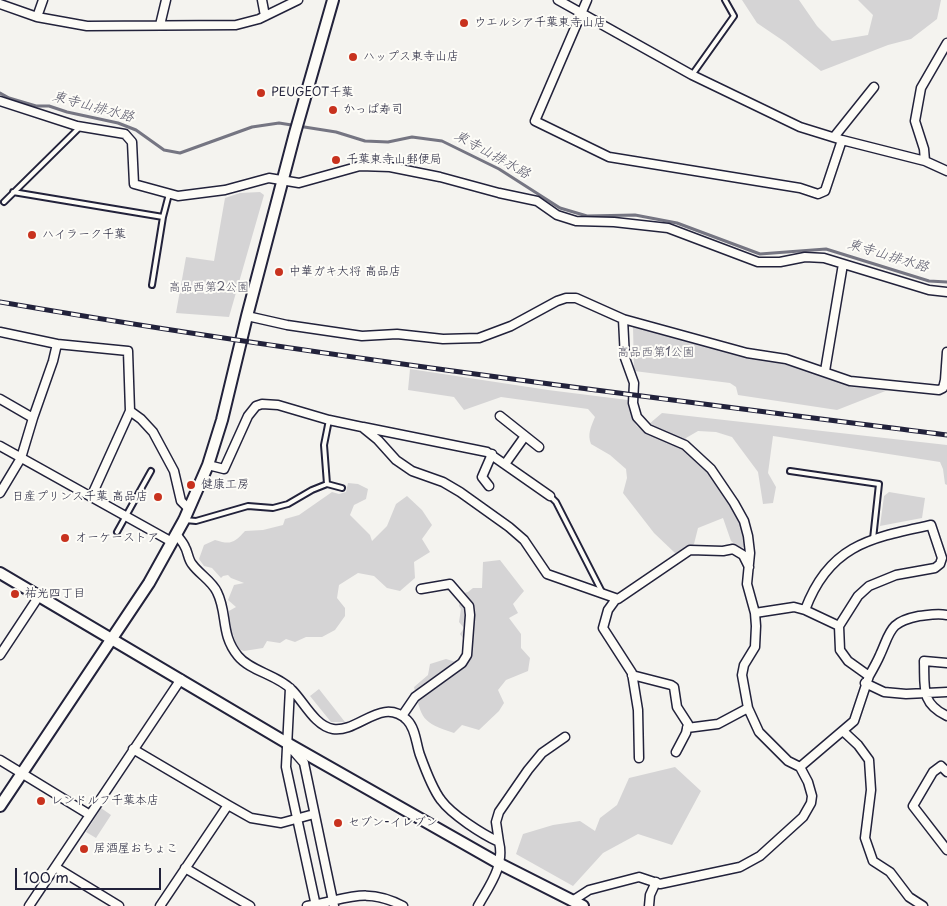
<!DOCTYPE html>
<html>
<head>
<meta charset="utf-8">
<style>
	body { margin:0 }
	#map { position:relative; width:947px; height:906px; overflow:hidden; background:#f4f3ef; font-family:"Playpen Sans",sans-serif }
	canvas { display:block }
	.scale { position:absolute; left:15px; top:868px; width:146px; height:22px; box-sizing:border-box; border:2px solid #22223b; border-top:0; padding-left:6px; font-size:15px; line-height:18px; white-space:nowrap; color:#22223b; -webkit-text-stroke:4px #fdfcf7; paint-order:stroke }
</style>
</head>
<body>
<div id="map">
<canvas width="947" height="906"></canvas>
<div class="scale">100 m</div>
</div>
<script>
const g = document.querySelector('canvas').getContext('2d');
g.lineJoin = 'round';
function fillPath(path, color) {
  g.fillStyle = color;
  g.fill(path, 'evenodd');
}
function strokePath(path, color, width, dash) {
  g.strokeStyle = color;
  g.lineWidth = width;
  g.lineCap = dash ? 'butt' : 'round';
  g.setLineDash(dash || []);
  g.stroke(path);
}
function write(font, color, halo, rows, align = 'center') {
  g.font = font + ' "Playpen Sans","Klee One",sans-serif';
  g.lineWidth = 4;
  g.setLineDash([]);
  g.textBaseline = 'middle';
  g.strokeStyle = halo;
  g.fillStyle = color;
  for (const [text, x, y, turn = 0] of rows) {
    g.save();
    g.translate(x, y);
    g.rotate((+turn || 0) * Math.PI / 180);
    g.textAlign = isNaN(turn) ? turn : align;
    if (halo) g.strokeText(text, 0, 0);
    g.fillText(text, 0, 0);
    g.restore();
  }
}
fillPath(new Path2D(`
	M742,0H799L817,26L832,41L868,35L873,15L858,0H941L937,19L911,39L888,45L821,71L785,42L757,23Z
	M260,192L264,195L229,317L176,313L186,257L214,261L225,198L240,193Z
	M633,327L795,367L852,387L888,390L837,410L738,395L736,387L730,383L634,371Z
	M410,369L548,390L628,400L636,425L642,430L662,413L947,445V485L945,484L943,469L940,462L773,436L768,473L776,487L773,503L763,504L758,472L732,437L716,432L698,431L686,438L681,446C690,454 702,463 709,473C722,490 748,526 745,547L740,548L731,541L723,518L698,528L694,544L682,552L675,553L654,533L623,493L627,478L626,469L610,455L591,444C587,434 591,427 595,417L588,409L501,397L464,410L454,397L408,390Z
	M348,483L358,484L368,489L366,499L354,505L350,515L370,535L372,541L387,526L396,504L407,496L422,510L432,525L422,539L430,552L414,562L415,578L400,591L387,588L374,576L358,573L339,585L337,598L345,608V616L335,630L322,637H306L295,642L286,639L280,643L267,641L263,648L244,651L238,649L227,618L229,611L236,607L228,600L234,585L244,583L231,578L228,575L223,576L221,578L212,568L204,566L199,559L204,545L215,540C231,545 234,543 245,531L263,530L283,525L285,519L299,515L332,492L339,494L346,492Z
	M889,492L925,498L922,518L880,526L884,496Z
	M500,560L524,591L513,604L518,613L509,618L521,634V648L530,658L528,671L506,680L498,690L504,703L499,711L479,730L462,725L454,733C421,722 422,719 414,687L428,675L430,664L446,659L456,662L462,655L465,641L460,634L464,628L459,622L461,609L459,606L461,594L468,592L473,588H482L483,562Z
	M319,689L345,722H331L310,696Z
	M675,767L701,791L672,845L638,834L603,853L573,886L516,854L523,834L553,825L580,821L595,831L600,818L617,805L629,778Z
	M101,808L111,815L96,838L86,832Z`), '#d5d4d5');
strokePath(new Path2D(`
	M0,93L9,98L36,106H49L67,112L118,123L136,130L164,150L180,153L252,127L279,123L336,132L365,141L388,142L412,137L442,141L499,169L560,208L587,216L635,215L677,223L760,254L826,249L929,281L947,282`), '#757582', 3);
const service = new Path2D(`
	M692,75L734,16L725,0
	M13,192L163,217
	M4,202L80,127
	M152,285L163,217L169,194
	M790,471L879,484L873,539
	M327,484L324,445L329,420
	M550,496L556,502L602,592
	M185,520L196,521L248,506L273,508L288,504L312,490L327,484L342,488
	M117,532L151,471`);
const minor = new Path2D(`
	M262,0L265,16
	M558,0L692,75L800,127L842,140L925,161L947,171
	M587,0L535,121L609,157L800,188L818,194L825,191L842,140
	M0,4L37,17L87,26L236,25L259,19L298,0
	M37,17L43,0
	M160,25L166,0
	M0,101L77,126L125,134L132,142L134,184L178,196L225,190L269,178L299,183L360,166L390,167L440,177L499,193L537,201L557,215L576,221L614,222L668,228L758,262H780L805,257L824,258L929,290L947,292
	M834,137L874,87
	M925,161L924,149L915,121L921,88L947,43
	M247,316L287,325L362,336L397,334L443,339L479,338L511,326L557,301L566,298H576L623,319L747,353L786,359L850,381L939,390L943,388L945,380L947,352
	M0,332L57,344
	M825,371L843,264
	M0,399L33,418
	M130,411L141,419L153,432L174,471L181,501L189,509
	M500,416L539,447
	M363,427L487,452L550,496
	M0,446L172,542
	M505,464L525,436
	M208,465L224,469L248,416L256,406L262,404L278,405L329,420L362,427L378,440L396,460L412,471L443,482L460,492L509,527L524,540L547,574L618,599L690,550L723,551L733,549L743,555L749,567
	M489,486L482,477L492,454
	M0,493L21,458L33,418L53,361L57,344L128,351L130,411L91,497
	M176,534C179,538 183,542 185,547C188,552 188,559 192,564C199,574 212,581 217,592C228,614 220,634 238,656C250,671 278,675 292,690C304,702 315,726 333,729C358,733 382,696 407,720C416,729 416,744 420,755C424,766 434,791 441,800C452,815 482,834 499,842C505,866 489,886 478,906
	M616,599L608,610L603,628L632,673L638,710L639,758
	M755,613L794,607L805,610L839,626
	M0,655L39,596
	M947,663L924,661C925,687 920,703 947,716
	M632,675L671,685L674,687L677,707L688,724L686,733L676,752
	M869,676C873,669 877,662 880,655C891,631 889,622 919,616C929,615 937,613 947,615
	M865,683L884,692L906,694L947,692
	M290,688L286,767L316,906
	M402,716L415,697L462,663L467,655L470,615L469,606L450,584L421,589
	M687,728L718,724L748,708
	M843,731L858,745L869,760L871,790L865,838L873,861L890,872L909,897L923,906
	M290,747L304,763L334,906
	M133,749L228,805L251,818L281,823L314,814
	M0,760L90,815
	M800,767L854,721L869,676L848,661L840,650L839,626L858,596L869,586L896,575L935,568L940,564L942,558L931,525C870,538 829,545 805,610
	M947,772L941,766L933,772L913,806L947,850
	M499,842L496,822L499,812L528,770L542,753L565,737
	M55,867L119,906
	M185,868L250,906
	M572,901L589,890L639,877L660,884L740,867L760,856L803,817L811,803L812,796L808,782L800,767L788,761L759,732L748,708L742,675L744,665L755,647L756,626L755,613L747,584L750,553L748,536L744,521L734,503L711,469L685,445L648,429L637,417L633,403L634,383L625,358L623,319
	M29,906L181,679
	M160,906L228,805
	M307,906C346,900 365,886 403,906
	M649,906L650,895L656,882`);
const tertiary = new Path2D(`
	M0,573L287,743L500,864L583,906
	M0,806L149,583L184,520L208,465L222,420L247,316L295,133L333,0`);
strokePath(service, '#22223b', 8);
strokePath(minor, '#22223b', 11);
strokePath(tertiary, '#22223b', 14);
strokePath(service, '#fdfcf7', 4);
strokePath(minor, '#fdfcf7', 8);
strokePath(tertiary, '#fdfcf7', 10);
const rail = new Path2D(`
	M0,302C314,356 631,395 947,435`);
strokePath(rail, '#22223b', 5);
strokePath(rail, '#fdfcf7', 3, [9]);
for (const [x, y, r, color] of [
	[464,23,5,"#c8321e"],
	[353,57,5,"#c8321e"],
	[261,93,5,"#c8321e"],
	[333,110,5,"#c8321e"],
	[336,160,5,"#c8321e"],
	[32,235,5,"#c8321e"],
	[279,272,5,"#c8321e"],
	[191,485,5,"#c8321e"],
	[158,497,5,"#c8321e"],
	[65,538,5,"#c8321e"],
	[15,594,5,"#c8321e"],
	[41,801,5,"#c8321e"],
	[338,823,5,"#c8321e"],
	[84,849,5,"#c8321e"]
]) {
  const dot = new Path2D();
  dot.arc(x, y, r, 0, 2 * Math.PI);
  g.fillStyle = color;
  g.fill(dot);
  strokePath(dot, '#fdfcf7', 2);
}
write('12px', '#22223b', '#fdfcf7', [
	["ウエルシア千葉東寺山店",474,23],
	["ハップス東寺山店",363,57],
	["PEUGEOT千葉",271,93],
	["かっぱ寿司",343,110],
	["千葉東寺山郵便局",346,160],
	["ハイラーク千葉",42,235],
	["中華ガキ大将 高品店",289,272],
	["健康工房",201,485],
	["日産プリンス千葉 高品店",148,497,"right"],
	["オーケーストア",75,538],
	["祐光四丁目",25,594],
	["レンドルフ千葉本店",51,801],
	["セブン-イレブン",348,823],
	["居酒屋おちょこ",94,849]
], 'left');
write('12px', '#585769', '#fdfcf7', [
	["高品西第2公園",209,288],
	["高品西第1公園",656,353]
]);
write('italic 14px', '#59596b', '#fdfcf7', [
	["東寺山排水路",93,107,15],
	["東寺山排水路",492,155,29],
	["東寺山排水路",888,256,17]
]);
</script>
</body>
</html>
